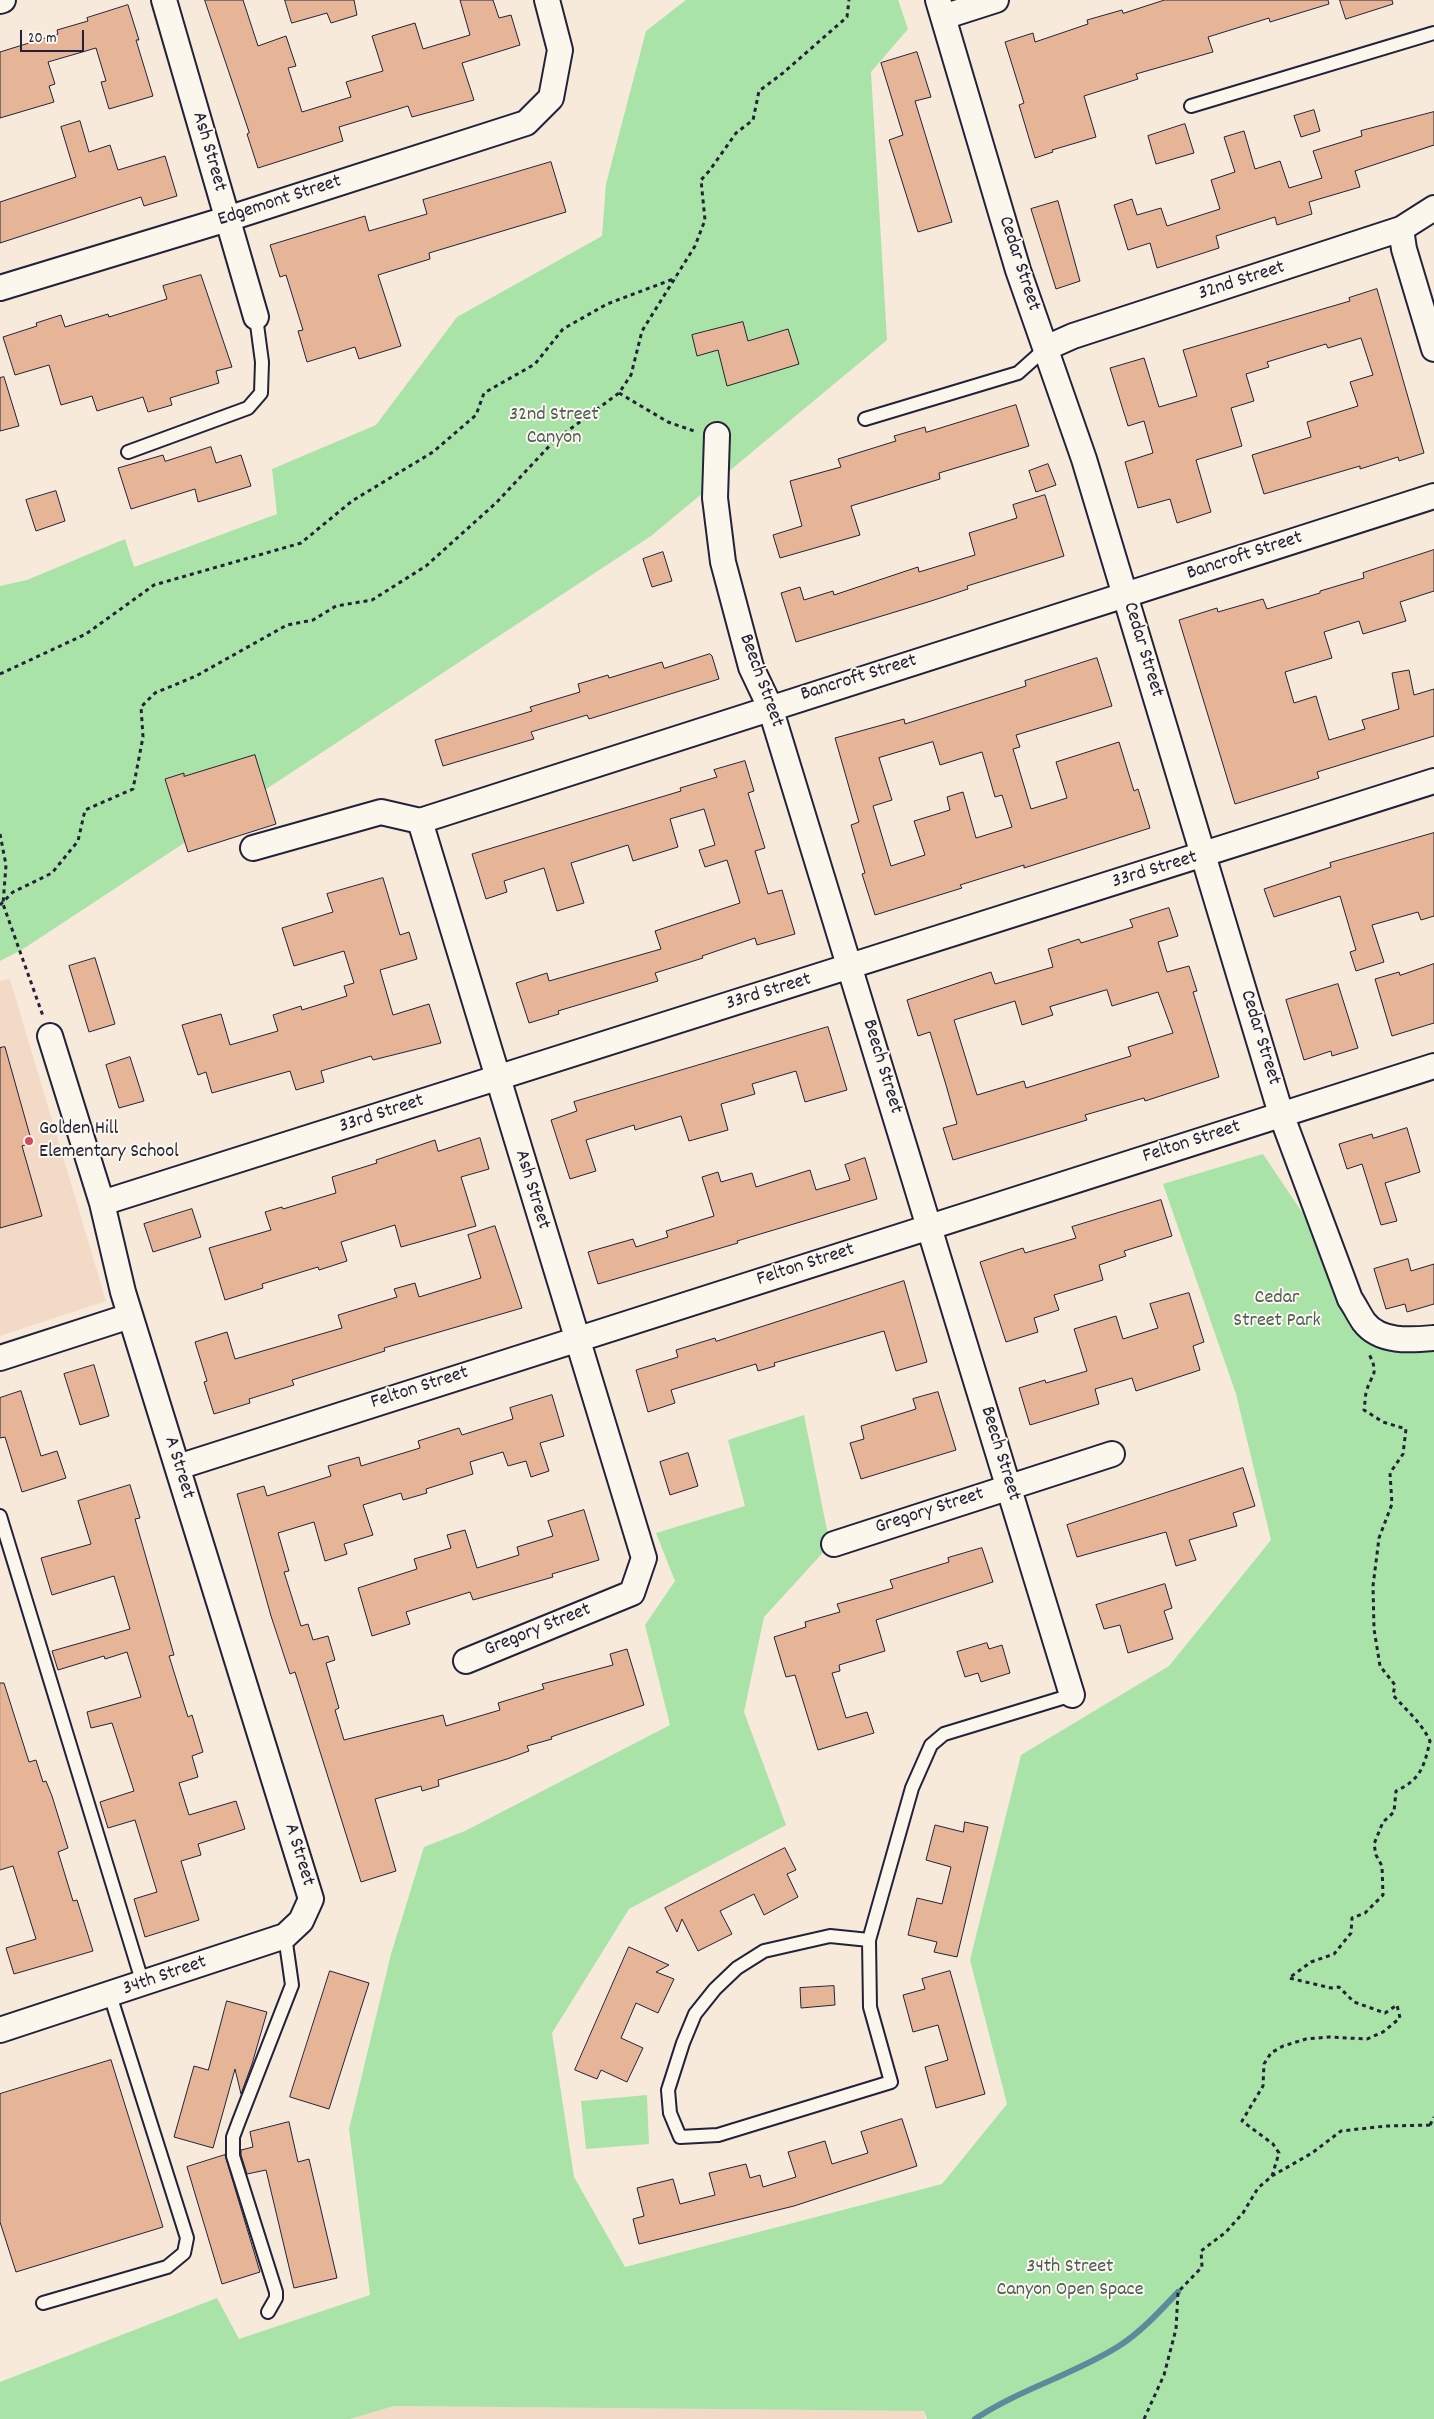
<!DOCTYPE html>
<html>
<head>
<meta charset="utf-8">
<style>
	body { margin:0 }
	#map { position:relative; width:1434px; height:2419px; overflow:hidden; background:#f7eadb; font-family:Dekko,sans-serif }
	canvas { display:block }
	.scale { position:absolute; left:20px; top:30px; width:64px; height:22px; box-sizing:border-box; border:2px solid #22223b; border-top:0; padding-left:6px; font-size:15px; line-height:18px; white-space:nowrap; color:#22223b; -webkit-text-stroke:4px #fbf7ec; paint-order:stroke }
</style>
</head>
<body>
<div id="map">
<canvas width="1434" height="2419"></canvas>
<div class="scale">20 m</div>
</div>
<script>
const g = document.querySelector('canvas').getContext('2d');
g.lineJoin = 'round';
function fillPath(path, color) {
  g.fillStyle = color;
  g.fill(path, 'evenodd');
}
function strokePath(path, color, width, dash) {
  g.strokeStyle = color;
  g.lineWidth = width;
  g.lineCap = dash ? 'butt' : 'round';
  g.setLineDash(dash || []);
  g.stroke(path);
}
function write(font, color, halo, rows, align = 'center') {
  g.font = font + ' Dekko,sans-serif';
  g.lineWidth = 4;
  g.setLineDash([]);
  g.textBaseline = 'middle';
  g.strokeStyle = halo;
  g.fillStyle = color;
  for (const [text, x, y, turn = 0] of rows) {
    g.save();
    g.translate(x, y);
    g.rotate((+turn || 0) * Math.PI / 180);
    g.textAlign = isNaN(turn) ? turn : align;
    if (halo) g.strokeText(text, 0, 0);
    g.fillText(text, 0, 0);
    g.restore();
  }
}
fillPath(new Path2D(`
	M10,979L106,1301L0,1336V981Z
	M394,2406L924,2411L925,2419H350Z`), '#f2dac7');
fillPath(new Path2D(`
	M686,0H898L908,29L871,72L887,340L651,536L23,949L0,961V586L27,580L125,539L134,567L277,514L272,469L376,425L457,317L602,236L606,184L646,31Z
	M1263,1154L1316,1233L1349,1313L1434,1349V2419H927L924,2411L394,2406L350,2419H0V2382L217,2298L239,2339L370,2295L349,2129L391,1954L424,1847L465,1831L670,1725L645,1625L675,1581L656,1533L745,1506L728,1440L804,1415L830,1545L764,1617L744,1712L786,1825L629,1909L552,2033L574,2177L625,2267L942,2184L1007,2104L970,1960L1021,1755L1169,1666L1271,1540L1236,1394L1163,1184Z
	M647,2095L649,2144L586,2149L581,2101Z`), '#aae3a7');
strokePath(new Path2D(`
	M975,2419C1020,2389 1073,2375 1119,2346C1141,2332 1160,2311 1178,2292`), '#5c8c9c', 6);
const building = new Path2D(`
	M205,0H243L258,46L286,36L296,66L288,68L302,112L351,97L346,82L383,71L372,36L415,23L423,49L470,35L460,0H493L499,18L511,15L520,45L462,63L474,100L412,117L408,106L339,127L343,141L258,168L247,134L249,133Z
	M285,0H354L357,15L331,23L327,13L292,23Z
	M1165,0H1328L1329,4L1270,22L1269,18L1208,37L1213,52L1136,74L1138,79L1084,96L1096,137L1052,150L1053,152L1035,158L1019,105L1024,103L1005,42L1033,33L1035,42L1088,24L1087,20L1122,10L1123,13Z
	M1340,0H1392L1393,4L1346,19Z
	M128,5L139,40H136L153,96L109,109L101,82L106,81L96,48L48,62L55,84L49,86L54,102L0,118V52L58,34L57,30L88,21L87,18Z
	M917,52L931,97L915,101L952,222L918,232L889,140L903,135L881,63Z
	M1314,110L1320,131L1301,137L1294,116Z
	M1434,112V145L1355,171L1360,187L1309,202L1312,214L1277,225L1275,217L1216,236L1219,248L1157,268L1150,243L1128,250L1114,205L1132,199L1137,215L1161,208L1167,226L1220,209L1211,180L1235,172L1224,137L1244,131L1255,169L1280,161L1289,188L1322,178L1313,151L1362,136L1361,131Z
	M80,121L89,152L110,145L118,170L165,156L177,196L144,206L141,197L0,243V202L76,177L61,127Z
	M1185,124L1194,153L1156,164L1148,136Z
	M551,162L566,212L429,253L430,259L378,275L401,346L359,359L355,347L307,362L298,331L303,330L286,275L280,277L270,245L365,216L369,231L427,214L423,200Z
	M1058,201L1080,281L1056,289L1031,209Z
	M201,275L232,367L216,371L219,383L170,398L172,405L148,412L143,397L97,411L92,396L61,405L49,365L15,375L3,337L37,326L36,323L61,315L65,327L108,314L109,317L167,299L163,286Z
	M1377,289L1424,453L1399,461L1398,457L1360,469V466L1264,494L1252,455L1311,437L1307,422L1358,406L1350,382L1373,375L1361,338L1328,348L1326,344L1267,362L1269,367L1246,374L1254,401L1231,408L1242,446L1196,460L1211,512L1177,523L1170,499L1138,508L1125,462L1153,453L1144,421L1128,426L1110,368L1144,358L1159,407L1197,396L1183,350L1350,301L1349,298Z
	M743,322L748,341L788,329L799,364L727,386L718,350L697,356L692,335Z
	M4,377L19,426L0,431V378Z
	M1016,405L1029,446L939,473L940,479L851,506L860,535L780,558L773,535L802,526L790,481L841,467L838,459L896,441L894,436L925,427L926,432Z
	M211,447L216,463L241,455L251,486L198,502L195,489L131,509L118,468L163,455L165,461Z
	M1048,464L1056,485L1036,492L1029,471Z
	M56,491L65,521L36,531L26,500Z
	M1045,495L1064,556L967,586L968,589L928,602L796,642L781,593L800,587L804,600L833,591L834,595L918,567L919,572L975,555L969,533L1017,518L1013,505Z
	M1434,550V591L1400,602L1406,621L1363,634L1359,621L1324,632L1332,658L1285,672L1294,703L1316,696L1329,740L1365,729L1362,720L1399,709L1392,673L1409,670L1414,695L1434,689V736L1317,772L1319,778L1235,804L1179,620L1217,608L1218,612L1263,599L1267,609L1320,593V591L1364,578L1363,573Z
	M663,552L672,581L652,587L643,559Z
	M710,654L712,656L719,679L589,719L587,715L531,732L534,739L443,766L435,740L532,711L530,707L580,692L578,684L608,675L609,678L662,662L664,668Z
	M1097,658L1112,706L1016,735L1020,747L1013,749L1031,809L1067,798L1056,762L1119,742L1134,791L1138,789L1150,828L1024,868V865L960,885L962,888L875,915L862,874L865,873L851,825L859,822L835,738L904,719L905,724L1026,686L1025,681ZM933,742L940,765L982,752L995,797L1002,795L1012,827L976,838L963,792L947,797L950,810L914,821L925,855L891,866L873,806L892,800L879,758Z
	M255,755L276,824L188,852L165,779L184,773V776Z
	M745,761L754,791L748,793L765,848L755,851L768,894L782,890L795,934L757,945L755,938L702,956L703,958L655,973L658,981L558,1011L559,1014L529,1023L516,983L547,973L549,981L661,949L655,931L740,903L727,860L705,867L699,850L715,845L704,809L670,819L678,847L633,861L628,845L571,863L584,903L557,911L544,868L504,881L507,892L486,899L472,854L681,791L680,788L717,777L714,770Z
	M1434,833V916L1421,920L1418,912L1372,925L1384,962L1356,971L1350,952L1356,950L1340,896L1274,917L1264,889L1331,867L1330,863Z
	M383,878L400,935L409,932L417,959L380,970L393,1015L429,1004L441,1043L373,1060L371,1056L321,1071L324,1082L296,1090L290,1071L212,1093L206,1072L198,1075L182,1025L221,1014L230,1045L278,1031L273,1015L301,1006L302,1010L347,996L344,986L354,983L344,951L294,966L282,928L333,912L327,894Z
	M1169,908L1178,936L1158,942L1167,972L1189,966L1197,991L1193,992L1219,1077L1145,1101L1144,1098L1085,1115L1087,1120L953,1160L943,1128L957,1124L946,1085L930,1032L918,1036L907,1000L991,972L995,984L1053,967L1048,949L1079,939L1081,943L1133,927L1130,920ZM1107,990L1112,1006L1158,992L1173,1033L1128,1047L1131,1056L1026,1088L1024,1081L977,1095L954,1020L1015,1001L1022,1025L1053,1015L1050,1007Z
	M95,958L115,1024L89,1032L69,966Z
	M1434,964V1023L1392,1036L1375,979L1399,972L1400,975Z
	M1338,984L1358,1048L1332,1056L1331,1051L1304,1060L1286,1000Z
	M828,1027L847,1090L805,1102L796,1071L752,1084L755,1094L721,1104L728,1130L689,1141L681,1116L635,1130L634,1125L586,1140L596,1171L570,1179L551,1120L577,1111L574,1102Z
	M5,1047L32,1143L22,1146L42,1216L0,1228V1048Z
	M130,1057L144,1101L119,1108L106,1065Z
	M1407,1128L1420,1172L1385,1183L1397,1221L1381,1225L1362,1164L1347,1169L1339,1144L1372,1134L1373,1138Z
	M480,1138L489,1169L461,1177L476,1226L401,1247L395,1225L341,1242L347,1261L319,1270L318,1267L262,1284L263,1288L225,1300L209,1248L271,1230L265,1212L282,1207L283,1209L336,1193L332,1177L377,1163L376,1160L435,1140L438,1151Z
	M865,1158L877,1199L737,1241L738,1243L598,1284L588,1252L633,1239L636,1247L668,1237L666,1231L714,1216L702,1177L718,1172L721,1182L752,1173L756,1187L810,1170L816,1190L850,1180L845,1165Z
	M1161,1200L1172,1236L1124,1251L1126,1256L1099,1265L1103,1280L1054,1295L1059,1310L1034,1318L1038,1332L1006,1342L980,1262L1023,1248L1025,1253L1076,1238L1072,1227Z
	M192,1209L201,1237L153,1252L144,1224Z
	M495,1226L522,1308L384,1348L385,1351L292,1380L294,1385L249,1399L250,1403L214,1414L204,1382L207,1381L195,1342L227,1332L235,1359L342,1328L338,1315L397,1297L394,1289L415,1283L419,1297L481,1278L468,1235Z
	M1408,1259L1411,1271L1434,1264V1304L1407,1312L1405,1304L1386,1309L1374,1269Z
	M904,1281L927,1362L896,1371L884,1331L774,1363L775,1366L758,1371L756,1364L671,1390L675,1403L648,1412L636,1370L678,1357L676,1350L715,1338L716,1341Z
	M1189,1293L1204,1342L1193,1346L1200,1370L1136,1391L1132,1378L1095,1389L1099,1404L1030,1425L1019,1388L1045,1380L1046,1383L1087,1371L1074,1329L1116,1316L1123,1339L1158,1328L1150,1304Z
	M94,1365L109,1416L80,1425L64,1374Z
	M21,1391L41,1456L57,1451L66,1478L22,1492L5,1437L0,1438V1398Z
	M938,1392L956,1450L861,1479L850,1443L864,1439L861,1426L916,1409L913,1399Z
	M552,1395L564,1436L540,1443L549,1471L531,1477L526,1461L508,1466L503,1452L470,1462L473,1474L426,1489L427,1493L403,1500L401,1493L363,1505L373,1535L344,1544L347,1554L325,1561L314,1522L278,1533L289,1571L284,1572L301,1626L308,1624L313,1640L328,1636L335,1660L326,1663L339,1708L335,1710L344,1740L443,1715L446,1726L500,1710L498,1703L544,1689L542,1684L613,1665L610,1654L627,1649L644,1705L551,1737L552,1739L527,1746L529,1751L507,1759L438,1780L439,1786L422,1791L421,1786L375,1799L396,1871L361,1882L295,1672L290,1674L271,1616L237,1494L264,1486L267,1496L331,1476L328,1466L359,1457L361,1466L420,1448L418,1441L459,1428L462,1435L513,1419L510,1408Z
	M688,1453L698,1486L670,1495L660,1462Z
	M1243,1468L1255,1506L1233,1513L1237,1526L1189,1540L1196,1560L1176,1566L1166,1532L1077,1557L1067,1525Z
	M130,1485L140,1518L135,1519L174,1655L169,1656L188,1717L192,1715L203,1752L192,1756L198,1777L179,1783L189,1815L236,1801L245,1829L198,1844L201,1855L181,1861L199,1920L145,1937L134,1899L157,1892L135,1820L108,1828L100,1802L134,1791L112,1723L91,1728L87,1712L141,1697L127,1652L105,1659L104,1656L58,1670L52,1651L130,1629L114,1576L52,1595L41,1558L91,1544L78,1501Z
	M584,1510L599,1560L552,1574L553,1577L473,1600L470,1592L406,1612L410,1624L372,1636L358,1588L417,1569L414,1559L451,1548L447,1535L465,1530L477,1568L519,1555L517,1547L553,1536L548,1521Z
	M982,1548L993,1582L876,1620L885,1651L839,1665L840,1671L832,1673L846,1718L867,1712L874,1733L818,1750L795,1675L786,1677L774,1637L806,1627L805,1622L840,1612L837,1604L893,1588L890,1580L949,1562L948,1558Z
	M1165,1584L1172,1608L1164,1611L1173,1639L1128,1653L1120,1625L1104,1629L1096,1605Z
	M987,1643L989,1649L1002,1645L1010,1673L981,1682L978,1673L965,1677L957,1652Z
	M0,1683H4L29,1762L36,1760L43,1782L46,1781L52,1796L68,1848L58,1852L73,1901L77,1900L93,1951L14,1974L6,1948L36,1939L13,1866L0,1870Z
	M965,1822L988,1827L957,1957L934,1952L937,1942L908,1935L917,1898L942,1904L951,1867L926,1860L935,1825L963,1832Z
	M785,1848L796,1870L787,1874L798,1897L764,1915L754,1894L720,1911L732,1934L698,1951L682,1919L677,1932L665,1908Z
	M629,1947L669,1965L656,1972L674,1979L658,2013L636,2003L621,2038L643,2048L627,2082L601,2070L597,2079L575,2070Z
	M330,1971L369,1983L329,2109L290,2097Z
	M950,1971L985,2094L936,2108L925,2067L948,2060L938,2025L913,2032L903,1995L925,1989L922,1979Z
	M834,1986L835,2005L801,2008L800,1988Z
	M227,2001L267,2012L252,2064L241,2094L235,2069L213,2148L174,2137L194,2066L208,2070Z
	M111,2060L163,2227L16,2272L0,2222V2094Z
	M902,2119L917,2166L794,2206L639,2244L633,2219L644,2216L637,2188L673,2179L680,2204L715,2195L709,2173L746,2164L750,2178L760,2175L763,2187L796,2177L788,2152L825,2141L832,2164L868,2153L861,2132Z
	M289,2122L298,2162L309,2159L337,2278L294,2288L266,2170L247,2174L241,2155V2150L253,2147L250,2132Z
	M225,2155L260,2272L222,2284L187,2167Z`);
fillPath(building, '#e6b597');
strokePath(building, '#22223b', 1);
const lane = new Path2D(`
	M1191,106L1434,33
	M865,419L1018,373L1046,348
	M128,452L248,408L261,393L262,362L256,317
	M0,1516L143,1984
	M869,1940L830,1936L764,1951L737,1968L715,1989L695,2014L683,2043L668,2090L670,2113L680,2137L718,2135L891,2082L870,2007L869,1940L912,1788L931,1745L944,1734L1072,1695
	M43,2303L167,2267L184,2253L187,2238L110,1995
	M268,2312L276,2298V2292L233,2156V2137L239,2121L292,1985L285,1936`);
const street = new Path2D(`
	M164,0L256,317
	M938,0L1018,270L1084,459L1281,1114L1350,1299C1355,1306 1359,1315 1364,1322C1380,1343 1411,1340 1434,1338
	M0,1L3,0
	M943,17L996,0
	M1401,229L1404,249L1434,349
	M0,288L227,219L526,123L551,98L560,50L547,0
	M1046,348L1073,336L1401,229L1434,208
	M717,435L715,498L723,562L751,667L770,707L1072,1695
	M420,821L644,1558L632,1593L466,1661
	M253,848L381,812L420,821L1434,496
	M102,1203L1434,781
	M0,1358L130,1316
	M178,1467L1434,1066
	M834,1544L1112,1454
	M0,2030L285,1936L301,1921L311,1899L123,1292L102,1203L50,1036`);
strokePath(lane, '#22223b', 16);
strokePath(street, '#22223b', 28);
strokePath(new Path2D(`
	M619,393L668,422L697,432
	M0,674L86,634L154,585L301,543L352,501L433,452L476,415L484,393L535,364L563,329L607,304L676,278
	M0,834L6,865L3,904L43,1016
	M0,905L13,892L52,873L78,841L85,810L133,789L143,737L141,707L155,693L196,676L287,625L313,620L336,606L372,600L426,566L497,502L554,441L619,393L631,375L642,331L695,246L705,220L701,180L710,170L736,133L753,120L759,91L783,73L847,17L849,0
	M1430,2125L1434,2117
	M1272,2176L1279,2153L1273,2144L1242,2121L1263,2086L1264,2064L1271,2053L1283,2046L1306,2039L1329,2037L1367,2039L1383,2032L1400,2018L1397,2005L1385,2013L1354,2002L1339,1987L1331,1988L1289,1978L1311,1962L1334,1954L1351,1933L1352,1918L1365,1913L1383,1895L1382,1866L1376,1855L1374,1844L1383,1822L1394,1812L1396,1791C1421,1779 1424,1767 1430,1741C1421,1722 1407,1711 1393,1695L1395,1685L1380,1666L1374,1629L1373,1586L1379,1538L1392,1504L1390,1473L1403,1454L1406,1429L1383,1422L1364,1410C1365,1404 1365,1398 1366,1393C1371,1373 1380,1376 1369,1354
	M1144,2419L1164,2375L1176,2329L1178,2292L1202,2267L1201,2251L1226,2232L1243,2213L1258,2188L1272,2176L1312,2153L1341,2131L1386,2126L1434,2125`), '#22223b', 3, [4, 4]);
strokePath(lane, '#fbf7ec', 12);
strokePath(street, '#fbf7ec', 24);
for (const [x, y, r, color] of [
	[29,1141,5,"#d1495b"]
]) {
  const dot = new Path2D();
  dot.arc(x, y, r, 0, 2 * Math.PI);
  g.fillStyle = color;
  g.fill(dot);
  strokePath(dot, '#fbf7ec', 2);
}
write('20px', '#22223b', '#fbf7ec', [
	["Ash Street",208,152,74],
	["Edgemont Street",280,202,-18],
	["Cedar Street",1018,264,72],
	["32nd Street",1242,282,-18],
	["Bancroft Street",1245,557,-18],
	["Cedar Street",1142,650,73],
	["Bancroft Street",859,679,-17],
	["Beech Street",760,681,70],
	["33rd Street",1155,871,-17],
	["33rd Street",769,993,-17],
	["Cedar Street",1259,1038,73],
	["Beech Street",881,1067,73],
	["33rd Street",382,1115,-18],
	["Felton Street",1192,1143,-18],
	["Ash Street",531,1190,73],
	["Felton Street",806,1266,-18],
	["Felton Street",420,1389,-18],
	["Beech Street",999,1454,73],
	["A Street",178,1468,73],
	["Gregory Street",930,1512,-18],
	["Gregory Street",538,1631,-22],
	["A Street",298,1855,73],
	["34th Street",165,1977,-19]
]);
write('20px', '#4b5c5b', '#fbf7ec', [
	["32nd Street",554,416],
	["Canyon",554,439],
	["Cedar",1277,1299],
	["Street Park",1277,1322],
	["34th Street",1070,2268],
	["Canyon Open Space",1070,2291]
]);
write('20px', '#22223b', '#fbf7ec', [
	["Golden Hill",39,1130],
	["Elementary School",39,1153]
], 'left');
</script>
</body>
</html>
